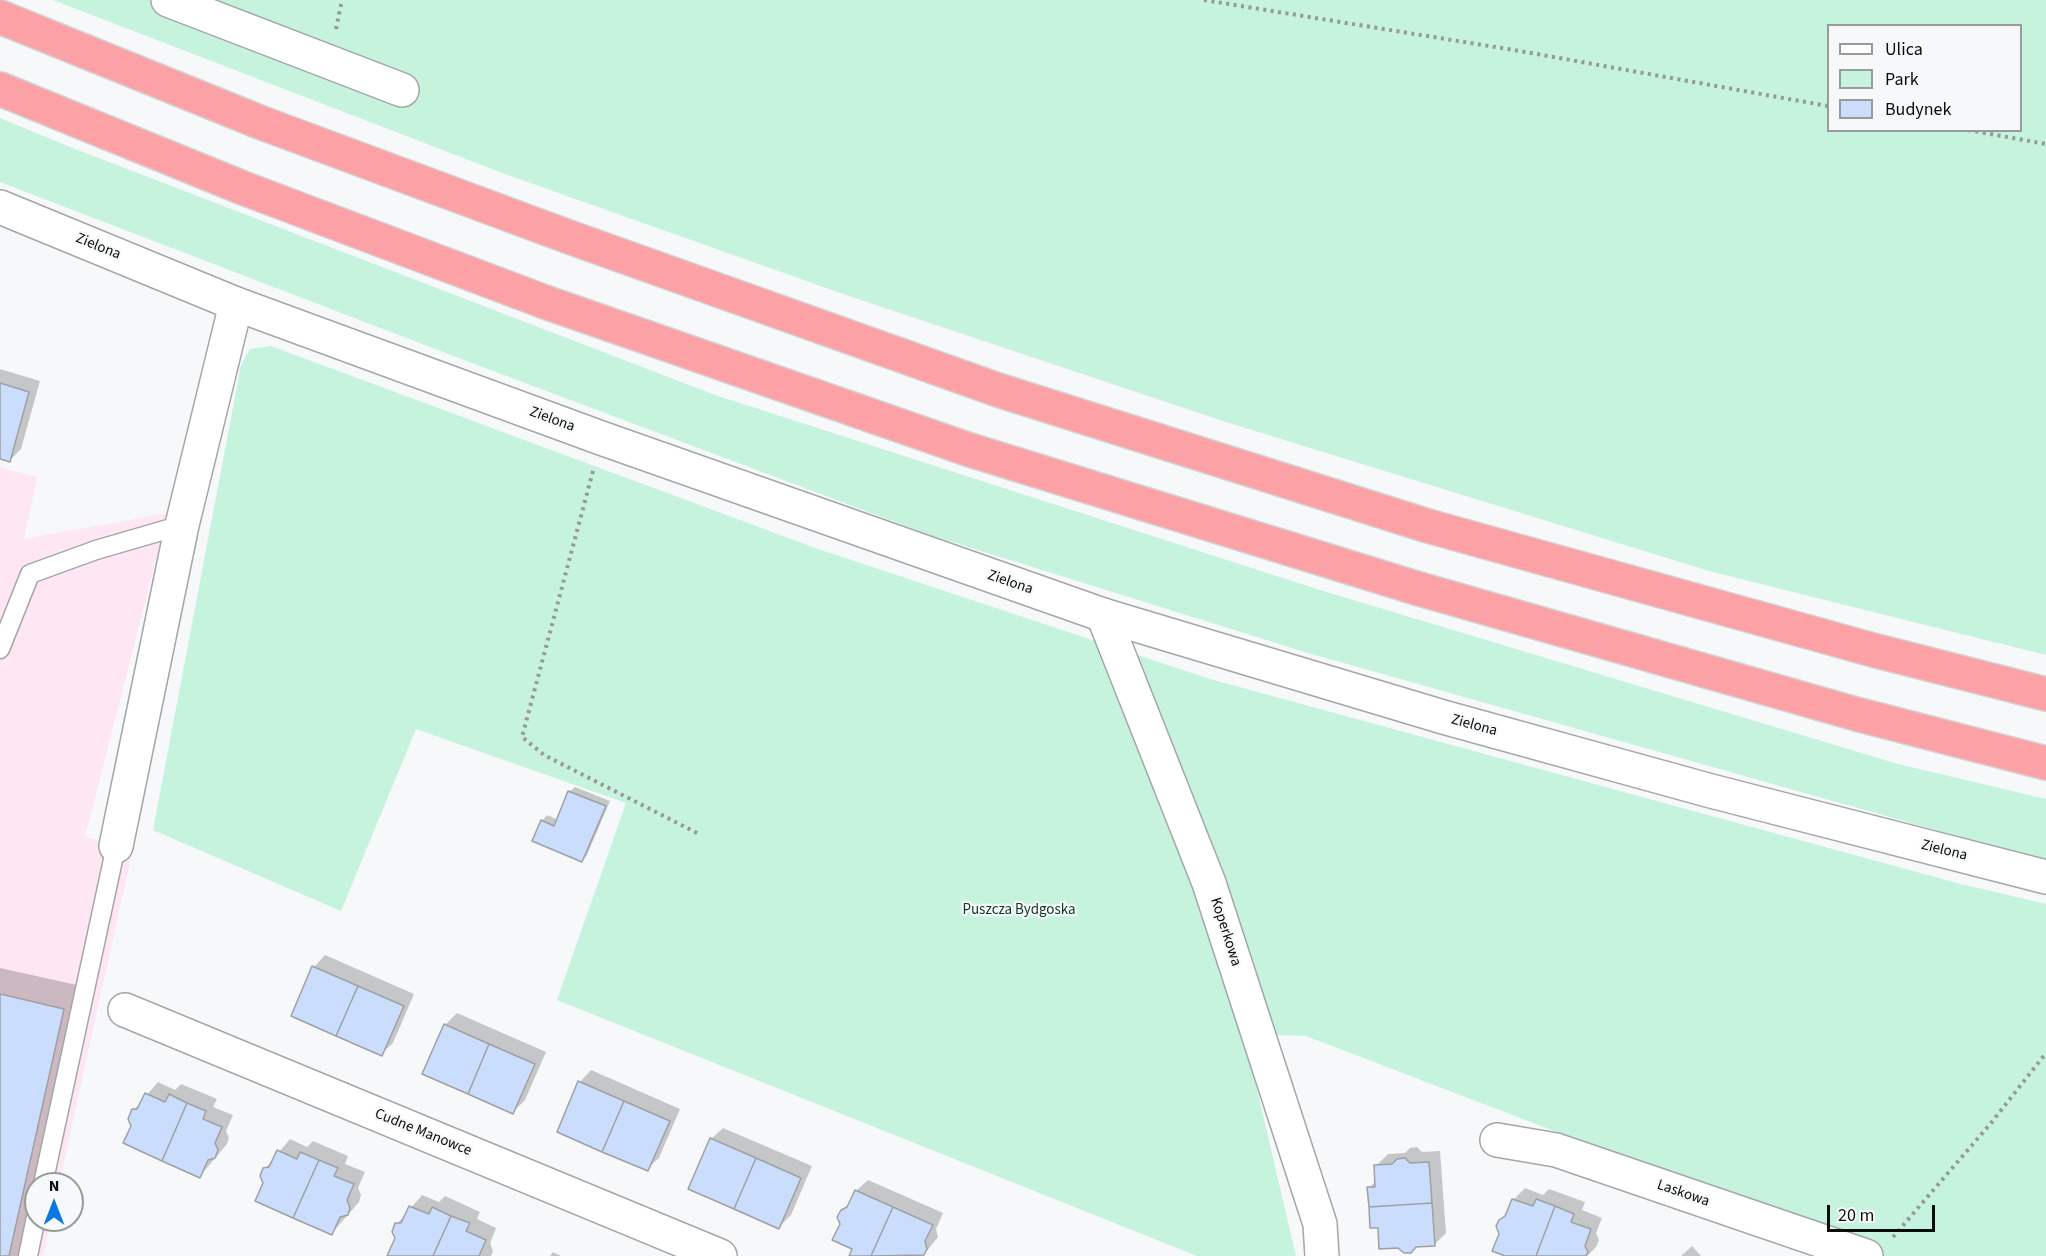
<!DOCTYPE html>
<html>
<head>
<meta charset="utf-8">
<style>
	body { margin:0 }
	#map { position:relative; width:2046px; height:1256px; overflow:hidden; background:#f6f8fa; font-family:"Source Sans 3",sans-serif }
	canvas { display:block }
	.legend { position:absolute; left:1827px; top:24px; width:195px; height:108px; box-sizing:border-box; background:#f6f8fa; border:2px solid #989a9b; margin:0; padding:8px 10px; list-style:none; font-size:18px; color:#0b0c0c }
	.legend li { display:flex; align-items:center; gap:12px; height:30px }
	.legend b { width:30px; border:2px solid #989a9b }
	.north { position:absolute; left:24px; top:1172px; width:60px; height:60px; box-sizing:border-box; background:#f6f8fa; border:2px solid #989a9b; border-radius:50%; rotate:0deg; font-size:16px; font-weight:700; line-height:24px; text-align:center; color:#0b0c0c }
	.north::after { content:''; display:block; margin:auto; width:21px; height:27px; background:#0a78e0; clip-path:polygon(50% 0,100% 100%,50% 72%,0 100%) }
	.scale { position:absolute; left:1827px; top:1205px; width:108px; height:27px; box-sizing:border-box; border:3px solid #0b0c0c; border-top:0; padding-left:8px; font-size:18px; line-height:21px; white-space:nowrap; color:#0b0c0c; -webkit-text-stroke:4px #f6f8fa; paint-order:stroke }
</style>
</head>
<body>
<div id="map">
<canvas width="2046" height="1256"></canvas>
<ul class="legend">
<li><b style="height:8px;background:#fff"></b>Ulica</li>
<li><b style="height:16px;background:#c6f3de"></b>Park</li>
<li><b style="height:16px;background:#cbddfd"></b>Budynek</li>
</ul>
<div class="north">N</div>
<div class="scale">20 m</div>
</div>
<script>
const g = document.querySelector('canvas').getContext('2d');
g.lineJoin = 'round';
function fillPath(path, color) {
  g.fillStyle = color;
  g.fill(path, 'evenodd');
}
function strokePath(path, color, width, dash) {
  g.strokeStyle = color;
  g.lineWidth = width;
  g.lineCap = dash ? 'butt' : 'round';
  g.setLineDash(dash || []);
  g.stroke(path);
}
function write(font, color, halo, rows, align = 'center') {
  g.font = font + ' "Source Sans 3",sans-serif';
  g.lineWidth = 4.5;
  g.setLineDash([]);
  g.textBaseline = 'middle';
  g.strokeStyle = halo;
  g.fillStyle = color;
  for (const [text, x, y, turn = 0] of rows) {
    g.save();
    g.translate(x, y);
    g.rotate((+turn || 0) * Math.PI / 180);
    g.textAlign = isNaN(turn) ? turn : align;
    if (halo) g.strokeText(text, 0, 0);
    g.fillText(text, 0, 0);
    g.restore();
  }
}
fillPath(new Path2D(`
	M0,467L37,477L24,539L168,513L85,836L132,853L59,1184H36V1220H51L43,1256H0Z`), '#fee6f2');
fillPath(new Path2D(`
	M53,0H2046V655L1709,571L1226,422L846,295L505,174ZM1828,26H2020V130H1828Z
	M0,118L70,147L715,395L1320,590L1898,764L2046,799V861L1308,653L930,535L456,357L0,182Z
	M271,346L818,549L1210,679L1957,883L2046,904V1256H1881L1306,1036L1244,1034L1296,1256H1197L557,1000L626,803L416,729L341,911L153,830L241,365L250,349Z`), '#c6f3de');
fillPath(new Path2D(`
	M0,369L40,381L21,449L10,460L0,457Z
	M575,787L610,801L587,855L582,861L542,821L547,815L558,820L569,792Z
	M325,955L414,994L393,1043L381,1054L314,967Z
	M0,968L86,987L36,1184V1208L25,1256H0Z
	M457,1013L546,1052L525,1100L513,1112L445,1025Z
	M591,1070L680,1109L659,1158L647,1169L580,1082Z
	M158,1082L175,1090L181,1084L217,1099L213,1107L233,1115L226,1131L229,1138L227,1144L200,1176L133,1126L134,1110Z
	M723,1128L812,1166L791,1215L779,1227L711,1139Z
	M290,1139L307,1147L313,1141L348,1156L345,1164L365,1172L358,1188L361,1195L359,1202L332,1233L265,1183V1169Z
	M1417,1147L1422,1152L1440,1151L1446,1233L1434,1245L1416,1246L1379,1226L1369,1188L1377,1180L1376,1166L1388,1154L1405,1153L1410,1148Z
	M868,1180L943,1213L936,1229L938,1237L923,1256H851L854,1249L841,1224L842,1211L852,1202L856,1191Z
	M1525,1188L1543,1195L1549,1189L1585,1202L1582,1210L1602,1218L1596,1233L1599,1240L1596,1247L1587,1256H1509L1500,1234V1221L1509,1212L1514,1199Z
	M422,1195L439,1202L445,1196L480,1212L477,1219L496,1228L490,1243L493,1251L491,1256H388L396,1238L397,1224Z
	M1692,1246L1701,1256H1681Z
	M553,1252L561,1256H550Z`), '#0003');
const building = new Path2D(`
	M0,383L29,392L10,462L0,459Z
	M568,791L606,806L582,862L532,841L541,820L554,826Z
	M312,966L358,986L336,1036L291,1016Z
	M358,986L404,1006L382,1056L336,1036Z
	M0,994L64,1009L9,1256H0Z
	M444,1024L489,1044L468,1094L422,1074Z
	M489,1044L535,1064L513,1114L468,1094Z
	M578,1081L624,1101L602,1152L557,1132Z
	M145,1093L165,1102L169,1094L187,1103L162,1161L123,1143L131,1126L128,1119L132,1109H137Z
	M624,1101L670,1121L648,1171L602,1152Z
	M187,1103L206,1111L203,1119L222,1127L215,1143L218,1150L215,1158L208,1160L200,1178L162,1161Z
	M710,1138L756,1158L734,1209L688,1189Z
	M277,1150L297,1159L300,1152L319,1160L293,1218L255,1201L263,1183L260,1176L263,1168L269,1167Z
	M756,1158L801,1178L779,1229L734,1209Z
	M1405,1158L1410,1163L1429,1162L1432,1203L1369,1207L1367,1187H1375L1374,1165L1392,1164L1397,1159Z
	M319,1160L338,1168L334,1176L354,1184L347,1200L350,1208L348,1215L340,1217L332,1235L293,1218Z
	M855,1190L893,1207L871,1256H849L852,1249L832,1240L840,1224L837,1217L841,1210L847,1207Z
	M1512,1199L1533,1206L1536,1199L1555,1206L1536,1256H1505L1492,1251L1499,1234L1496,1226L1499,1220L1505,1216Z
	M1432,1203L1435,1246L1416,1247L1411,1253H1404L1398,1248L1379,1249L1378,1228H1370L1369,1207Z
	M409,1206L429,1214L432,1207L451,1216L433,1256H387L395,1238L392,1232L395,1223H401Z
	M1555,1206L1574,1214L1571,1222L1591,1229L1585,1246L1588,1252L1586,1256H1536Z
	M893,1207L933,1225L925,1241L927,1249L924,1255L871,1256Z
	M451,1216L470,1223L466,1231L486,1240L479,1256H433Z`);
fillPath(building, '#cbddfd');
strokePath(building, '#9ea0a2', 1.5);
const service = new Path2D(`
	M0,649L30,574L96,550L182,525
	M43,1184L116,846
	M28,1256L36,1217`);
const minor = new Path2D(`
	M168,0L402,90
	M1103,615L1209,883L1320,1224L1322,1256
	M116,846L182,525L236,304
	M125,1010L720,1256
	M1497,1140L1556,1150L1866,1256`);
const tertiary = new Path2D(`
	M0,207L236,304L601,438L1103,615L1443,717L1711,791L2046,877`);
const motorway = new Path2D(`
	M0,17L262,123L569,237L998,390L1428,526L1873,650L2046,694
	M0,89L243,188L545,302L970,450L1416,588L1856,714L2046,763`);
strokePath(service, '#a4a6a8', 21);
strokePath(minor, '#a4a6a8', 36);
strokePath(tertiary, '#a4a6a8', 36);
strokePath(motorway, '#d3d3d3', 36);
strokePath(new Path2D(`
	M1204,0L1520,51L1828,106
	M336,29L342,0
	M1968,130L2046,144
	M593,471L522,737L544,755L699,834
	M1893,1237L1991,1123L2046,1053`), '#959798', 4, [3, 4.5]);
strokePath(service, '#fff', 18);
strokePath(minor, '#fff', 33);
strokePath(tertiary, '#fff', 33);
strokePath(motorway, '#fca2a6', 33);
write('15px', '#0b0c0c', '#f6f8fa', [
	["Zielona",98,247,22],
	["Zielona",552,420,20],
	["Zielona",1010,583,19],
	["Zielona",1474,726,15],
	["Zielona",1944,851,14],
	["Koperkowa",1225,932,72],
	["Cudne Manowce",423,1133,22],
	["Laskowa",1683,1194,19]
]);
write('15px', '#0c3727', '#f6f8fa', [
	["Puszcza Bydgoska",1019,911]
]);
</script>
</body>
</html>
